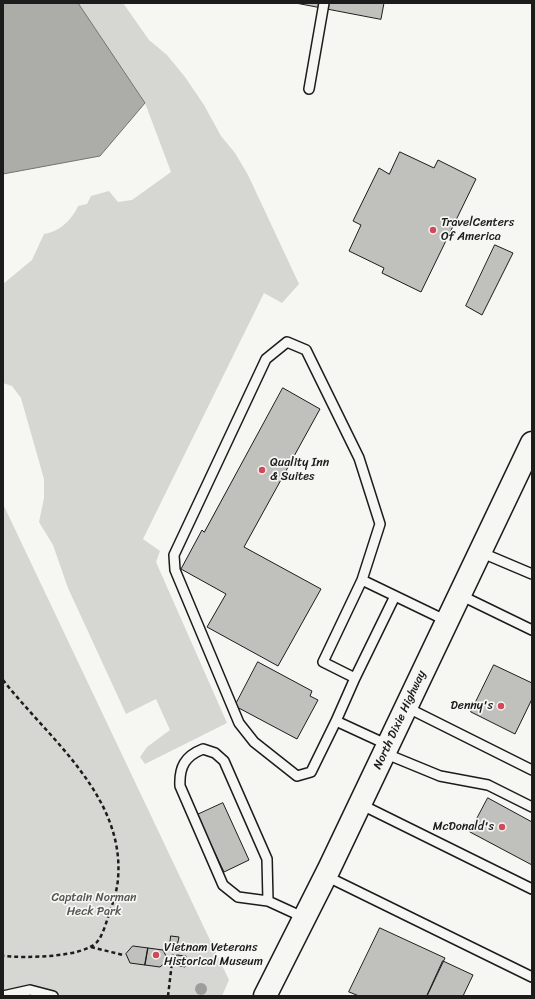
<!DOCTYPE html>
<html>
<head>
<meta charset="utf-8">
<style>
	body { margin:0 }
	#map { position:relative; width:535px; height:999px; overflow:hidden; background:#f6f6f2; font-family:Sriracha,sans-serif }
	canvas { display:block }
	.frame { position:absolute; inset:0; border:4px solid #1c1c1c; pointer-events:none }
</style>
</head>
<body>
<div id="map">
<canvas width="535" height="999"></canvas>
<div class="frame"></div>
</div>
<script>
const g = document.querySelector('canvas').getContext('2d');
g.lineJoin = 'round';
function fillPath(path, color) {
  g.fillStyle = color;
  g.fill(path, 'evenodd');
}
function strokePath(path, color, width, dash) {
  g.strokeStyle = color;
  g.lineWidth = width;
  g.lineCap = dash ? 'butt' : 'round';
  g.setLineDash(dash || []);
  g.stroke(path);
}
function write(font, color, halo, rows, align = 'center') {
  g.font = font + ' Sriracha,sans-serif';
  g.lineWidth = 3.5;
  g.setLineDash([]);
  g.textBaseline = 'middle';
  g.strokeStyle = halo;
  g.fillStyle = color;
  for (const [text, x, y, turn = 0] of rows) {
    g.save();
    g.translate(x, y);
    g.rotate((+turn || 0) * Math.PI / 180);
    g.textAlign = isNaN(turn) ? turn : align;
    if (halo) g.strokeText(text, 0, 0);
    g.fillText(text, 0, 0);
    g.restore();
  }
}
fillPath(new Path2D(`
	M78,3H123L149,40L167,55L185,77L204,105L221,136L235,153L248,175L299,284L282,303L264,293L143,539L160,551L156,562L227,723L145,764L140,757L147,747L170,730L156,699L126,714L68,588L53,545L39,522L44,498V479L21,398L12,386L3,383V284L32,260L44,234C59,232 72,220 78,206L87,204L91,196L109,191L118,202L132,200L171,172L145,103Z
	M3,504L229,980L222,996H3Z`), '#d6d6d2');
const water = new Path2D(`
	M3,3H78L145,103L100,156L3,174Z`);
fillPath(water, '#acaca9');
strokePath(water, '#727271', 1);
const building = new Path2D(`
	M296,3H384L381,19Z
	M400,152L434,168L438,160L476,179L421,292L382,273L384,268L349,251L361,225L353,221L379,168L389,174Z
	M495,245L513,253L482,315L466,306Z
	M283,388L320,409L244,547L321,589L278,666L207,627L226,594L181,569L202,530L204,532Z
	M258,662L312,691L310,696L318,700L297,739L235,706Z
	M494,665L532,683V699L515,734L471,712Z
	M488,798L532,822V865L470,832Z
	M223,803L249,860L224,872L197,815Z
	M380,928L445,958L427,996H359L349,992Z
	M171,936L179,937L177,946L170,945Z
	M133,946L148,948L145,965L130,963L126,954Z
	M148,948L163,950L168,960L160,967L145,965Z
	M177,955L186,956L185,967L175,965Z
	M443,961L473,975L463,996H427Z`);
fillPath(building, '#c0c0bd');
strokePath(building, '#1c1c1c', 1);
const lane = new Path2D(`
	M309,89L324,3
	M480,552L532,574
	M460,595L532,630
	M355,678L323,662L362,580
	M406,707L532,770
	M336,721L355,678L395,596
	M388,745L336,721L311,772L297,776L254,742L239,723L175,570L174,555L266,359L287,342L306,350L359,458L380,524L362,580L447,621
	M384,753L440,776L488,785L532,807
	M360,804L532,889
	M326,876L532,977
	M268,901L267,859L224,761L215,753L203,749C185,756 179,767 180,786L223,885L238,897L268,901L305,918
	M3,996L30,990L53,996`);
const secondary = new Path2D(`
	M265,996L329,869L532,443`);
strokePath(lane, '#1c1c1c', 12);
strokePath(secondary, '#1c1c1c', 25);
strokePath(new Path2D(`
	M3,680C49,739 125,796 118,879C117,891 113,903 109,914C106,923 103,935 97,942C82,958 24,958 3,956
	M91,947L123,955
	M168,996L173,954`), '#1c1c1c', 2.5, [4, 3]);
strokePath(lane, '#f6f6f2', 9);
strokePath(secondary, '#f6f6f2', 22);
g.fillStyle = '#9d9d9b';
for (const [x, y] of [
	[201,989]
]) {
  g.beginPath();
  g.arc(x, y, 6, 0, 2 * Math.PI);
  g.fill();
}
for (const [x, y, r, color] of [
	[433,230,4,"#d1495b"],
	[262,470,4,"#d1495b"],
	[501,706,4,"#d1495b"],
	[502,827,4,"#d1495b"],
	[156,955,4,"#d1495b"]
]) {
  const dot = new Path2D();
  dot.arc(x, y, r, 0, 2 * Math.PI);
  g.fillStyle = color;
  g.fill(dot);
  strokePath(dot, '#f6f6f2', 1.5);
}
write('12px', '#1c1c1c', '#f6f6f2', [
	["TravelCenters",441,223],
	["Of America",441,237],
	["Quality Inn",270,463],
	["& Suites",270,477],
	["Denny's",493,706,"right"],
	["McDonald's",494,827,"right"],
	["Vietnam Veterans",164,948],
	["Historical Museum",164,962]
], 'left');
write('12px', '#1c1c1c', '#f6f6f2', [
	["North Dixie Highway",400,720,-65]
]);
write('12px', '#545453', '#f6f6f2', [
	["Captain Norman",94,898],
	["Heck Park",94,912]
]);
</script>
</body>
</html>
